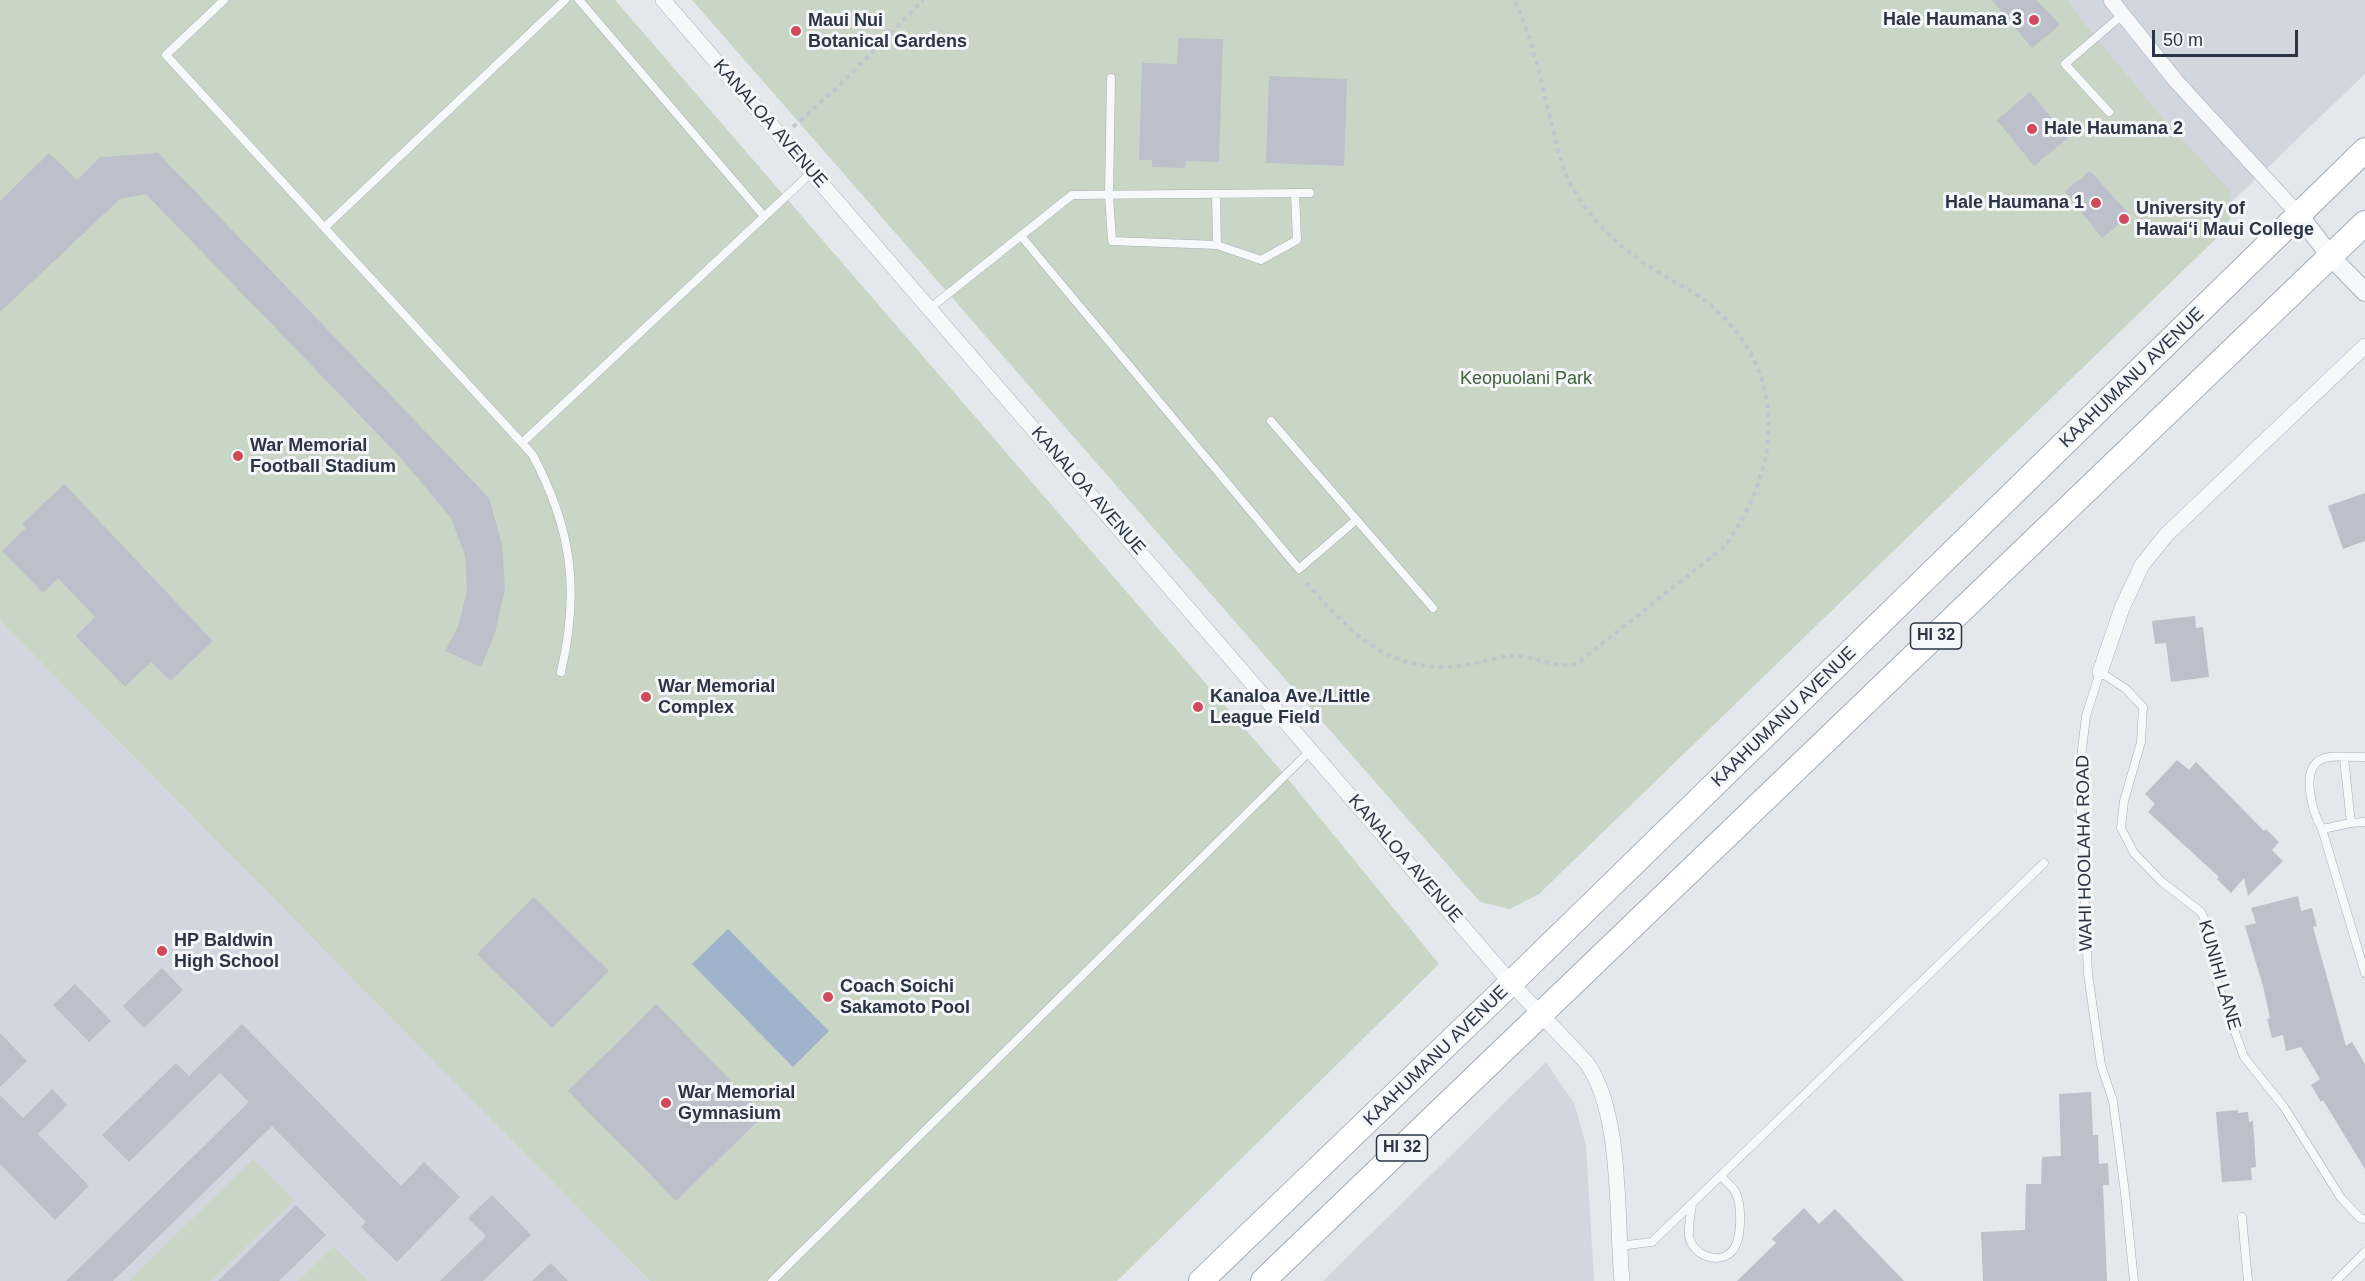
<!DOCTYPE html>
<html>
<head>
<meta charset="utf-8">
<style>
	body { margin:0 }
	#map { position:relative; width:2365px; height:1281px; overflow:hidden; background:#e4e7ec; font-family:Helvetica,sans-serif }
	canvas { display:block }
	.scale { position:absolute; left:2152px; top:30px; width:146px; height:27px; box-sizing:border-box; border:3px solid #2b3445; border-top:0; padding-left:8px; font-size:18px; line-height:21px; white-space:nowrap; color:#2b3445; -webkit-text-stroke:4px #f4f6f9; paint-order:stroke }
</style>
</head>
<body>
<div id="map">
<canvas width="2365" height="1281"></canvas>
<div class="scale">50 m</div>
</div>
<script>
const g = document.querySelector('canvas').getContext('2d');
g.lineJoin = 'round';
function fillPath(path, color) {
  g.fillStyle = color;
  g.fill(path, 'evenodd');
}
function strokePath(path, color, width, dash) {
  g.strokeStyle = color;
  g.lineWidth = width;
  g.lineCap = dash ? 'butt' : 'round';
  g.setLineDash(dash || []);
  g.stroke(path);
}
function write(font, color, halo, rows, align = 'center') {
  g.font = font + ' Helvetica,sans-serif';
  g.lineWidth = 6;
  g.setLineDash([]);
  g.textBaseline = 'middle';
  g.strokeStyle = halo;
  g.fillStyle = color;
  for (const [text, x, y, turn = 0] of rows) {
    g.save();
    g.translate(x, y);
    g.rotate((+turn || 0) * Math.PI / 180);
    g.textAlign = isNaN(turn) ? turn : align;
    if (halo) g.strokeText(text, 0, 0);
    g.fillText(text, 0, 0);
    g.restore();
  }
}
fillPath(new Path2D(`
	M1953,0H2365V74L2118,311Z
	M0,621L650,1281H0Z
	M1546,1062L1574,1103L1586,1145L1594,1281H1323Z`), '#d2d6de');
fillPath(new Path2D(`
	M0,0H615L1284,774L1439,964L1117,1281H650L0,621Z
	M692,0H2068L2076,13L2168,125L2229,189L2231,216L2227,228L1539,894L1510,909L1480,902Z
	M253,1159L294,1200L211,1281H129Z
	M333,1246L368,1281H298Z`), '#c9d6c5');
fillPath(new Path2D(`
	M728,929L829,1031L793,1067L692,964Z`), '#9fb4cc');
fillPath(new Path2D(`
	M1992,0H2036L2060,25L2032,48Z
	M1178,38L1223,39L1219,162L1186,161L1185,168L1152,167V160H1139L1142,63L1177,64Z
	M1269,76L1347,79L1344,166L1266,163Z
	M2030,92L2068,138L2034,166L1997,120Z
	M49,153L77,180L100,157L158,153L489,498L502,544L505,589L495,633L481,667L445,651L458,627L467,591L465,555L451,518L400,457L146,194L120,199L0,312V201Z
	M2090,171L2130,215L2102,238L2065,191Z
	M64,484L213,641L170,681L151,662L125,687L76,636L95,617L58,578L43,593L2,551L26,528L22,524Z
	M2365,493V541L2343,549L2328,506Z
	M2195,616L2196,628L2203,627L2209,677L2171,682L2166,643L2155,644L2152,621Z
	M2177,760L2189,770L2196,762L2264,831L2266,829L2279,842L2272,850L2283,861L2248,896L2244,878L2231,893L2217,879L2219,877L2148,812L2155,804L2145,794Z
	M2298,896L2301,911L2312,908L2317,926L2313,927L2346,1046L2352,1042L2365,1064V1169L2323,1100L2321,1102L2311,1085L2320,1079L2301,1047L2286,1051L2283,1035L2272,1038L2267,1019L2270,1018L2263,986L2245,926L2256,923L2251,908Z
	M534,897L609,971L552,1028L477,954Z
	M162,968L183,990L144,1028L123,1006Z
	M75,984L111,1021L89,1042L53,1005Z
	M656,1004L764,1115L676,1201L568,1091Z
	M242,1024L401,1186L424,1162L460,1197L397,1262L361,1227L366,1222L272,1126L113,1281H66L249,1102L220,1073L129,1162L102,1135L176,1063L189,1076Z
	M0,1033L27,1061L0,1087Z
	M52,1089L67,1105L38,1134L89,1186L55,1220L0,1164V1095L23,1118Z
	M2091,1092L2093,1135H2098L2099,1164L2108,1163L2109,1185H2103L2107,1281H1983L1981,1232L2025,1230L2026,1184H2041L2042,1157L2061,1156L2059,1094Z
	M2238,1110V1113L2248,1112L2249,1122L2253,1121L2256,1167L2251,1168L2252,1180L2222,1182L2216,1112Z
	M492,1195L531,1235L483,1281H440L486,1236L468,1218Z
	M296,1205L326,1235L279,1281H218Z
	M1804,1208L1819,1224L1835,1209L1904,1281H1737L1776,1243L1772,1239Z
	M551,1263L568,1281H532Z`), '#bbc0ca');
const service = new Path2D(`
	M224,0L166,55L532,454C572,528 580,590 561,672
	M579,0L763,215
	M1111,78L1109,195L1112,241L1217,245L1216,194
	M2109,112L2065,64L2122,15
	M325,227L565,0
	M1021,236L1299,569L1356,520
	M1217,245L1261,260L1297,240L1295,193
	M929,309L1072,195L1310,193
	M1271,421L1433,608
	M523,442L811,173
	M2365,757C2353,758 2332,754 2322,759C2299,769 2313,813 2322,829L2365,973
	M2351,823L2365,822
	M2322,829L2351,823L2344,758
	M1692,1204C1691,1214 1688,1227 1689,1236C1692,1255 1719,1266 1732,1251C1742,1241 1742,1206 1736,1193C1733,1187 1725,1181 1721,1176
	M2242,1217L2248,1281
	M1619,1246L1652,1242L2044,863
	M772,1281L1311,750
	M2134,1281L2125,1193L2113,1101L2101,1065L2088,974L2079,774L2086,716L2100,672L2126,689L2143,707L2141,742L2124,801L2121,828L2134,853L2162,882L2201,912L2210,931L2217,982L2244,1057L2284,1107L2341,1198L2360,1218L2365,1219
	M2336,1281L2365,1252`);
const minor = new Path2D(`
	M663,0L1511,983L1586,1062C1623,1112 1616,1219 1622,1281
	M2111,0L2176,81L2299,215
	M2100,672L2122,608L2142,565L2167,534L2365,346`);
const tertiary = new Path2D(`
	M2299,215L2331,257L2365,292`);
const primary = new Path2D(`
	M1201,1281L1511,983L2365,150
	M1263,1281L2365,223`);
strokePath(service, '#a9aeb7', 9);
strokePath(minor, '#a9aeb7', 16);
strokePath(tertiary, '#a9aeb7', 20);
strokePath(primary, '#a3abb8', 26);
strokePath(new Path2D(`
	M793,127L840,85L923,0
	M1306,583C1347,627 1377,665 1442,667C1465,668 1488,658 1511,656C1535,654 1553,671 1578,663L1725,546C1783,465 1789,370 1708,303C1693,290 1674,283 1658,272C1624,251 1594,225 1574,190C1562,171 1558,148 1552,126C1542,85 1533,38 1514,0`), '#c2c5cb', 4, [4.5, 4.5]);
strokePath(service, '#f7f8fa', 8);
strokePath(minor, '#f7f8fa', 15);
strokePath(tertiary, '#f7f8fa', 18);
strokePath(primary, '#fff', 24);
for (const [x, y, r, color] of [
	[2034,20,6,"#d1495b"],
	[796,31,6,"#d1495b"],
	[2032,129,6,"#d1495b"],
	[2096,203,6,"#d1495b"],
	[2124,219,6,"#d1495b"],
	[238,456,6,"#d1495b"],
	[646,697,6,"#d1495b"],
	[1198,707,6,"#d1495b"],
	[162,951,6,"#d1495b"],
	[828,997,6,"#d1495b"],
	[666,1103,6,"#d1495b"]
]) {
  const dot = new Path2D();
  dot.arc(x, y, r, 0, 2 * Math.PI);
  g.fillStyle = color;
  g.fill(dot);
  strokePath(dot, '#f4f6f9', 2);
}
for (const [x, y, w] of [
	[1936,636,51],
	[1402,1148,51]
]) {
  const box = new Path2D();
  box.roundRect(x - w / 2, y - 13, w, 26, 4.5);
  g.fillStyle = '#f4f6f9';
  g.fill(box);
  strokePath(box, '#2b3445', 1.5);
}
write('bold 16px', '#2b3445', null, [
	["HI 32",1936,636],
	["HI 32",1402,1148]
]);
write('bold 18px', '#2b3445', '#f4f6f9', [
	["Hale Haumana 3",2022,20,"right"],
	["Maui Nui",808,21],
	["Botanical Gardens",808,42],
	["Hale Haumana 2",2044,129],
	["Hale Haumana 1",2084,203,"right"],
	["University of",2136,209],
	["Hawai‘i Maui College",2136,230],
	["War Memorial",250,446],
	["Football Stadium",250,467],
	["War Memorial",658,687],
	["Complex",658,708],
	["Kanaloa Ave./Little",1210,697],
	["League Field",1210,718],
	["HP Baldwin",174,941],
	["High School",174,962],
	["Coach Soichi",840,987],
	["Sakamoto Pool",840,1008],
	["War Memorial",678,1093],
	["Gymnasium",678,1114]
], 'left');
write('18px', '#2b3445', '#f4f6f9', [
	["KANALOA AVENUE",770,124,49],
	["KAAHUMANU AVENUE",2132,378,-44],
	["KANALOA AVENUE",1088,491,49],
	["KAAHUMANU AVENUE",1784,717,-44],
	["WAHI HOOLAHA ROAD",2085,853,-91],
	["KANALOA AVENUE",1405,859,49],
	["KUNIHI LANE",2219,975,74],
	["KAAHUMANU AVENUE",1436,1056,-44]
]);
write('18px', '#3f6138', '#f4f6f9', [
	["Keopuolani Park",1526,379]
]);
</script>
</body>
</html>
